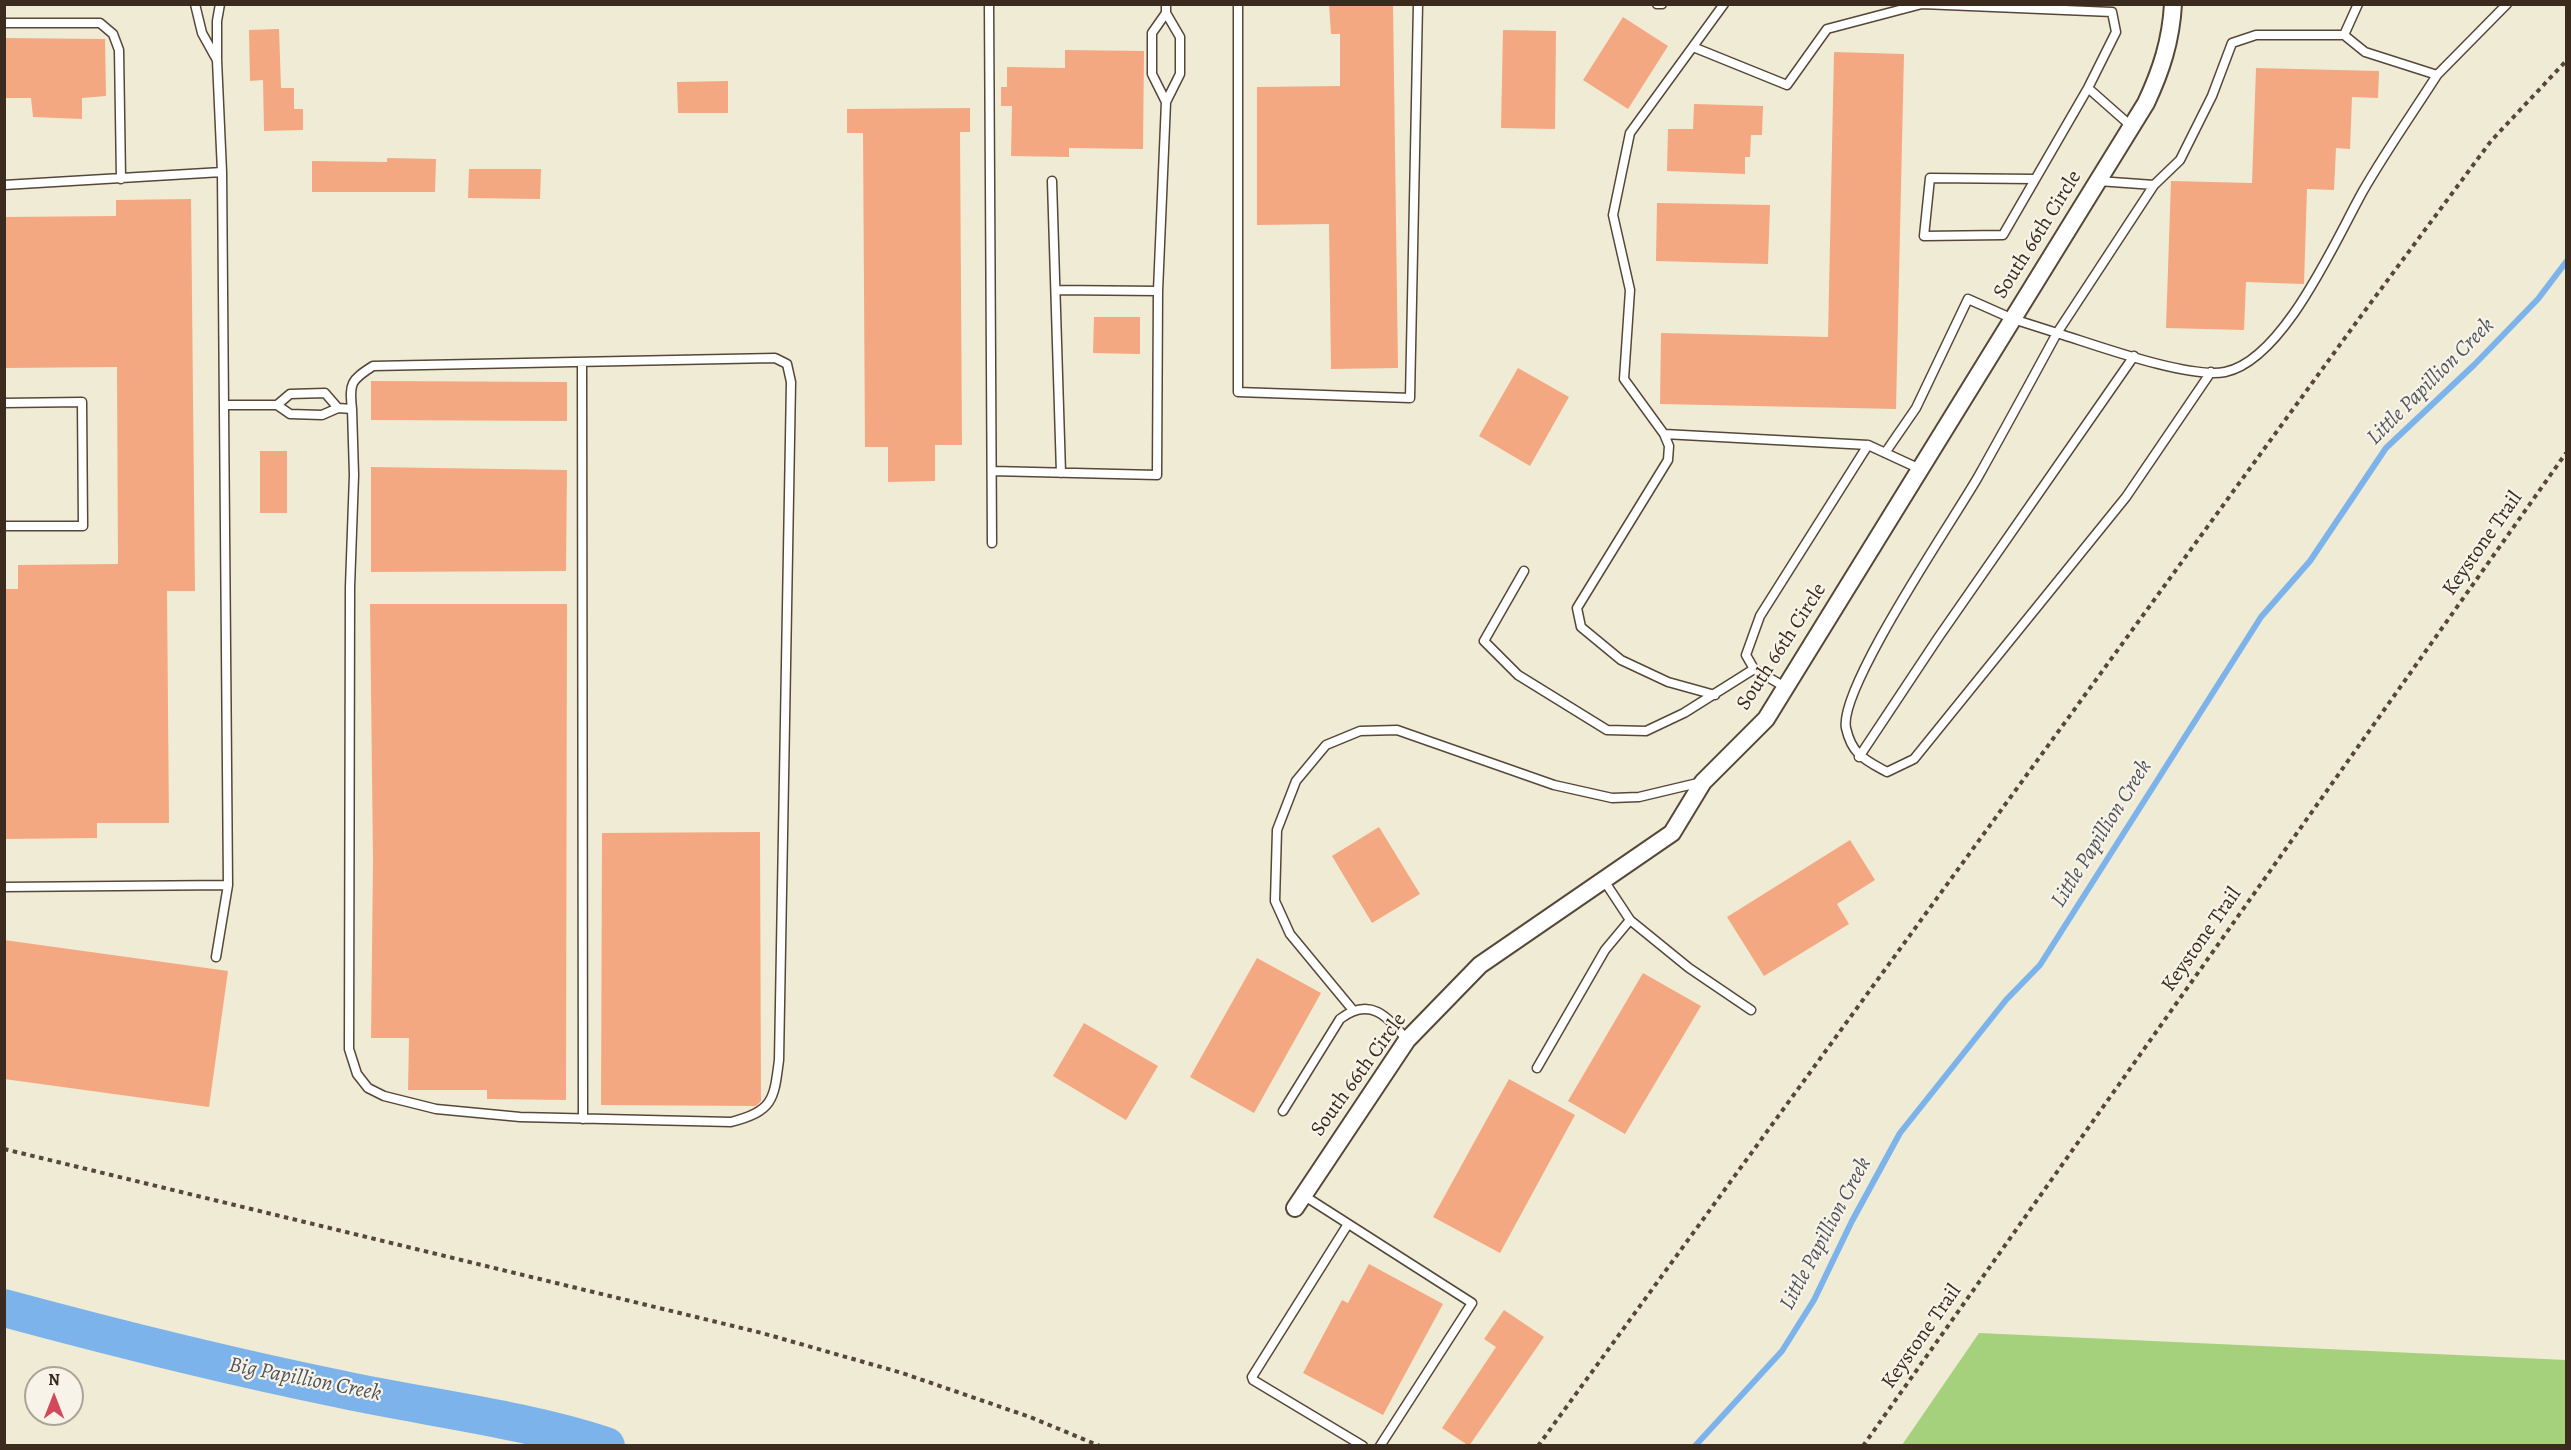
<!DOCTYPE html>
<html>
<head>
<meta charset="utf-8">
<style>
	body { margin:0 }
	#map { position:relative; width:2571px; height:1450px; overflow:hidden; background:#f0ebd5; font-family:Alegreya,serif }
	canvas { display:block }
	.frame { position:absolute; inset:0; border:6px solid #3b2a1e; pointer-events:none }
	.north { position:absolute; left:24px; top:1366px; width:60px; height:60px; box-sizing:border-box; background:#f7f3e8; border:2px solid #aca397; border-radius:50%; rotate:0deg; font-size:16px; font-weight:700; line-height:24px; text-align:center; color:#3b2a1e }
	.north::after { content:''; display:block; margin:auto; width:21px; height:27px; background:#d1495b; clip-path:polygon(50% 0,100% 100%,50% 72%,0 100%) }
</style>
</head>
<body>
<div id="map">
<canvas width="2571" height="1450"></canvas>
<div class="frame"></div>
<div class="north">N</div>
</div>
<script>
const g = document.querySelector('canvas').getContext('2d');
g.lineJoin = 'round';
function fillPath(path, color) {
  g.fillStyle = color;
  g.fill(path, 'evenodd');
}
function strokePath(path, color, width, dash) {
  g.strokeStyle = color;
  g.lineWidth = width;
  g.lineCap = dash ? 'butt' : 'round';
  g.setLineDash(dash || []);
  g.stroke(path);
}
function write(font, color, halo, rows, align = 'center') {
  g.font = font + ' Alegreya,serif';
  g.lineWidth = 4.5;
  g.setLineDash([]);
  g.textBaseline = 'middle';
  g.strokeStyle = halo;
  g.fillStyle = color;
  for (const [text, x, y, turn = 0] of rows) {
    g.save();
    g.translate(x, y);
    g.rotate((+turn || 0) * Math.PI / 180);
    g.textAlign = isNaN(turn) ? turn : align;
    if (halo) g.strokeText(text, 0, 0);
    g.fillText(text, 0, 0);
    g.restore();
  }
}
fillPath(new Path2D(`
	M1979,1333L2566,1360V1445H1902Z`), '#a5d17d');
strokePath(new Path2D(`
	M1695,1446L1782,1351L1814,1300L1852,1221L1900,1133L2006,1000L2040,965L2261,617L2310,561L2386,448L2474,365L2538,299L2566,262`), '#7cb3eb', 6);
strokePath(new Path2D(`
	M4,1308C115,1338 227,1366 340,1389C428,1408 520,1418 606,1446`), '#7cb3eb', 38);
fillPath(new Path2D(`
	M1329,4H1393L1398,368L1331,369L1329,224L1257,225V87L1340,86V34H1331Z
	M1623,17L1668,46L1628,109L1583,80Z
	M279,29L281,88H294V109H303V130L264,131L263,80L250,81L249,30Z
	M1503,30L1556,31L1555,129L1501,128Z
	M4,38L105,39L106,96L82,98V119L33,117L31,98H4Z
	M1065,50L1144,51L1143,149L1069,148V157L1011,156L1012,106H1001V87H1007V67L1065,68Z
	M1834,52L1904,54L1896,409L1660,404L1661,333L1828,337Z
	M2256,68L2379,71L2378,98L2352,97L2350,149L2336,148L2334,190L2307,189L2304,284L2246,282L2244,330L2166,328L2171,181L2252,183Z
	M728,81V113H678L677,82Z
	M1694,104L1763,106L1762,135H1751L1750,157H1745V174L1667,171L1668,129H1693Z
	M970,108V132H960L962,445H935V481L888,482V447H865L863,133H847V109Z
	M387,158L436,159L435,192H312V161L387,162Z
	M469,169H541L540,199L468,198Z
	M191,199L195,591H167L169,823H97V838L4,839V589H18V565L118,564L117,367L4,368V217L116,216V200Z
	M1657,203L1770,205L1768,264L1656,261Z
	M1094,317H1140V354L1093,353Z
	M1518,368L1569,397L1530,466L1479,436Z
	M371,381L567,382V421L371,420Z
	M260,451H287V513H260Z
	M371,467L567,470L566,571L371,572Z
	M370,604H567L566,1100L487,1099V1090H408L409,1038H371L373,861Z
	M1379,827L1420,894L1372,923L1332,856Z
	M760,832L761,1101L756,1106L601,1105L602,833Z
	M1850,840L1875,880L1837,904L1849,924L1764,976L1727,917Z
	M4,940L228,971L209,1107L4,1079Z
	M1257,958L1321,993L1254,1113L1190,1077Z
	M1643,973L1701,1006L1625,1134L1568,1101Z
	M1084,1023L1158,1066L1126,1120L1053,1076Z
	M1509,1079L1575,1115L1500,1253L1433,1217Z
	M1369,1264L1443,1304L1383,1415L1303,1373L1342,1300L1348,1303Z
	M1504,1310L1544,1337L1469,1446L1442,1428L1496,1347L1484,1339Z`), '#f4a881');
const lane = new Path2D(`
	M195,4L202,33L217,60
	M989,4L992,543
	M1238,4V392L1410,398L1418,4
	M1657,4H1662
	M1724,4L1630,133L1613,215L1630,290L1624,379L1664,434L1868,445L1920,469
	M4,23H100L113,34L119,50L121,179
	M1693,47L1787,85L1827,29L1922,4L2112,12L2116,32L2088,88L2131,126
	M2437,75L2507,4
	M1166,102L1152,74V33L1166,13
	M2035,179L1930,178L1924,236L2003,235L2088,88
	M1052,181L1061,473
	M2098,181L2154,185L2180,160L2212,96L2232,43L2256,35H2344L2358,4
	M4,185L222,172
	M1056,290L1158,291
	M582,362L583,1119
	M2211,372L2126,497L1914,759L1887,772C1865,760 1852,755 1846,728C1838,689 1954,519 1978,477C2005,429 2031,381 2057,333C2096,345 2188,379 2225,372C2284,360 2336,239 2363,191C2386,151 2412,114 2437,75L2365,52L2344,35
	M4,403L82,402L83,526H4
	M224,405H277L290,414L322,415L338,408L325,393L290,394L277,405
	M338,408L352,409C349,383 351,380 373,366L775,358L787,364L791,382L779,1060C774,1100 773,1111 731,1122L520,1117L436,1109L384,1096L368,1088L357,1074L349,1049L350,587L354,475L352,409
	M1664,434L1669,446L1668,460L1577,608L1581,627L1621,660L1668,682L1715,695
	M1885,453L1916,408L1968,299L2013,319L2057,333L2154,185
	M992,471L1157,475L1158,291L1166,102L1180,74V37L1166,13V4
	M1524,571L1484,641L1518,675L1607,730L1646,731L1684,713L1754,669
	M1785,687L1754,669L1746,655L1760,616L1868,445
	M1859,757L1938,638L2134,356
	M1603,879L1630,920L1689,968L1751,1010
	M4,887L228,885
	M216,957L228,885L222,172L217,60V21L220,4
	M1352,1009L1290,934L1275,901L1277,830L1296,781L1326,745L1360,731L1397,730L1554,785L1612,798L1639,797L1702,782
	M1537,1068L1605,950L1630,920
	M1283,1111L1340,1019C1370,996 1387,1016 1407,1040
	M1303,1195L1472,1303L1380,1446
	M1348,1224L1252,1377L1253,1380L1363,1446`);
const street = new Path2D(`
	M1295,1208L1407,1040L1480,965L1672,833L1703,782L1766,719L2146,103C2161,71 2171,41 2173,4`);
strokePath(lane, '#564739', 11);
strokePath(street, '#564739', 20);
strokePath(new Path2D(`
	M4,1149L762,1333L902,1373L1030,1417L1100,1446
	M1538,1446L2358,320L2491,141L2566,61
	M1863,1446L2566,453`), '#564739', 4, [4.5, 4.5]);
strokePath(lane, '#fff', 8);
strokePath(street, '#fff', 16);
write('21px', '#3b2a1e', '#f7f3e8', [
	["South 66th Circle",2038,235,-58],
	["Keystone Trail",2483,544,-55],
	["South 66th Circle",1782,647,-57],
	["Keystone Trail",2202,940,-55],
	["South 66th Circle",1359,1075,-54],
	["Keystone Trail",1922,1337,-55]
]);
write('italic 22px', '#4e535c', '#f7f3e8', [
	["Little Papillion Creek",2431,382,-45],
	["Little Papillion Creek",2102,834,-58],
	["Little Papillion Creek",1826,1234,-62],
	["Big Papillion Creek",305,1380,11]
]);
</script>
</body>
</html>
